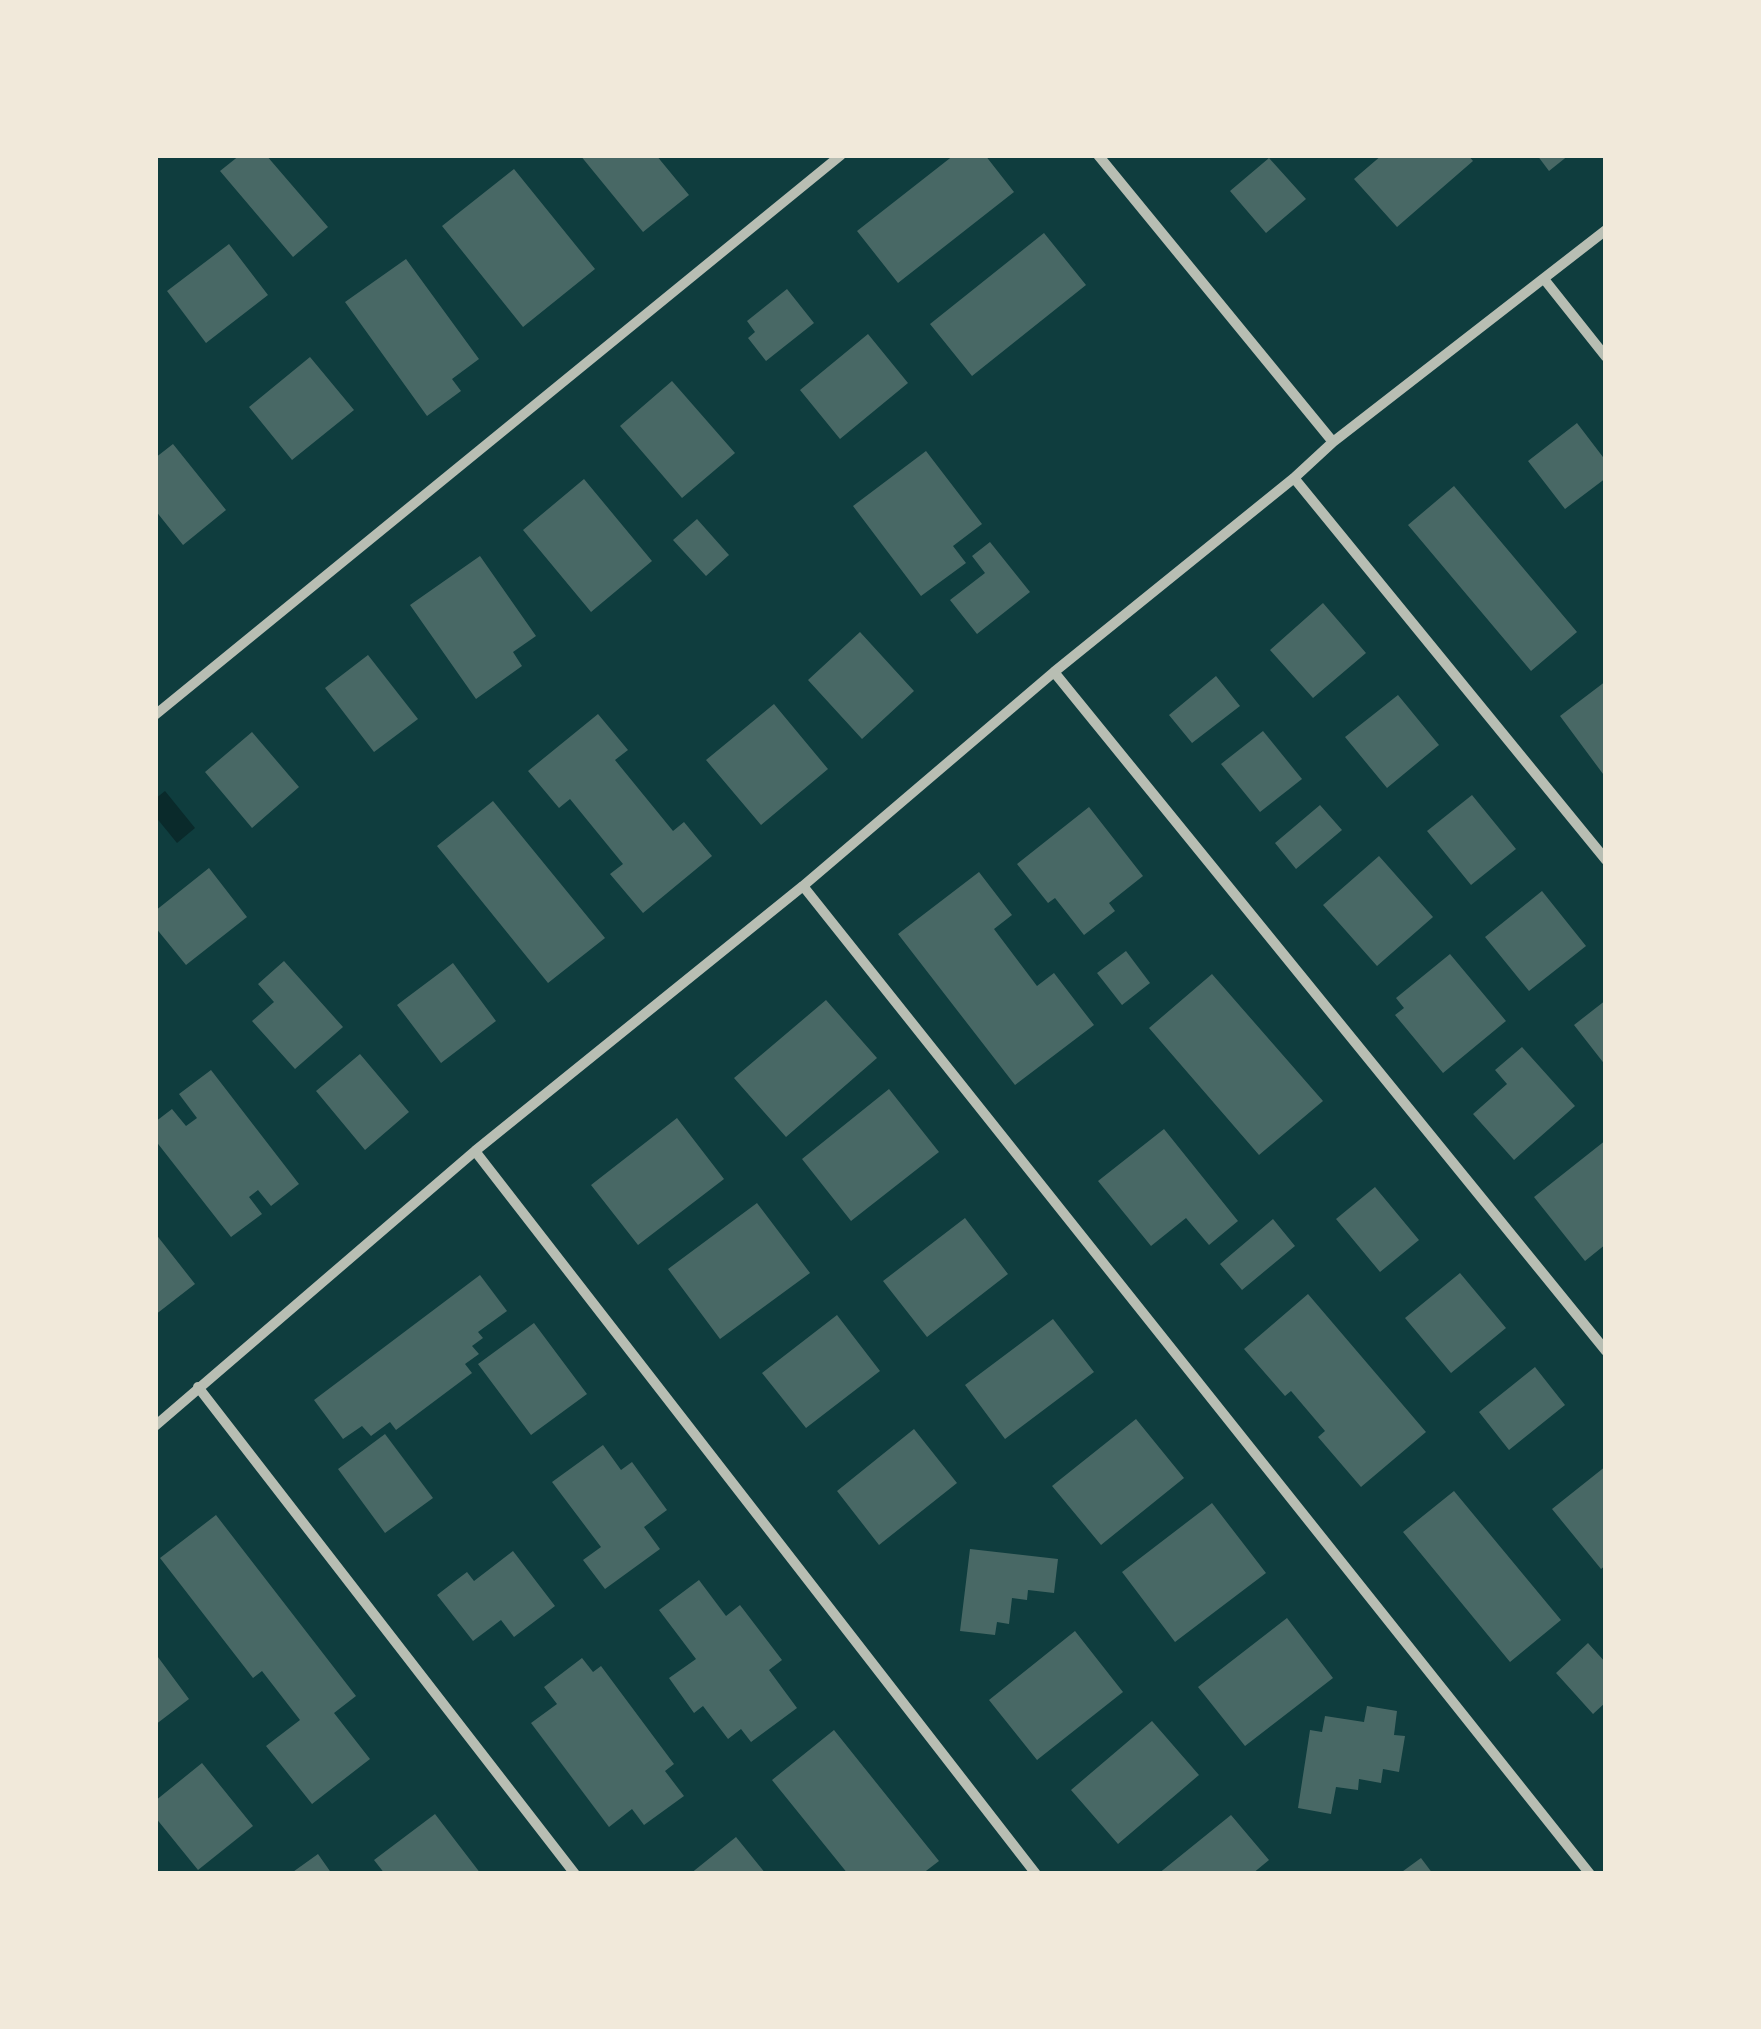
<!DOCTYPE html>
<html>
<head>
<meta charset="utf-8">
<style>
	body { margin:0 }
	#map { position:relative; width:1761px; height:2029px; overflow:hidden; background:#0f3d3e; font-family:"Titillium Web",sans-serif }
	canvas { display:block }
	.frame { position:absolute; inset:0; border:158px solid #f1e9da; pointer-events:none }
</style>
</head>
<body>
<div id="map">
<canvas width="1761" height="2029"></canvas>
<div class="frame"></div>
</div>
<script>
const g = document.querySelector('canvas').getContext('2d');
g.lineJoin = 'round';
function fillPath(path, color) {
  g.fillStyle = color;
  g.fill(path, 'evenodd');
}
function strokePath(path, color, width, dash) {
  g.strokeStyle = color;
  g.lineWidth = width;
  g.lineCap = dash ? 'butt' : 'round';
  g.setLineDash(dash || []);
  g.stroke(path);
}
fillPath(new Path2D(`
	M165,791L195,828L177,843L155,816V799Z`), '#0a2a2b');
fillPath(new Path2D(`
	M240,155H266L328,227L293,257L220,171Z
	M580,155H656L689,195L643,232Z
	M954,155H985L1014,192L898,283L857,231Z
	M1382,155H1468L1473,161L1397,227L1354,179Z
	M1537,155H1569L1549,171Z
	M1269,158L1306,199L1266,233L1230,191Z
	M514,169L595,269L523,327L442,226Z
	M1044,233L1086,285L972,376L930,324Z
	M229,244L268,295L206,343L167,291Z
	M406,259L479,359L452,379L461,391L427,416L345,302Z
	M787,289L814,323L766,361L748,338L755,332L747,321Z
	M868,334L908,383L840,439L800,390Z
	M310,357L354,410L292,460L249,407Z
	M672,381L735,453L682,498L620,426Z
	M1577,423L1606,461V478L1565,509L1528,461Z
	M173,444L226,510L183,545L155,510V458Z
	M926,451L982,524L953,546L966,563L921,596L853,506Z
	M584,479L652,561L591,612L523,530Z
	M1454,486L1577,632L1531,671L1408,525Z
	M697,519L729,555L706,576L673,540Z
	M990,542L1030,592L977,634L950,600L985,573L972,556Z
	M480,556L536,636L513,652L522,666L476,699L410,605Z
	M1323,603L1366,653L1313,698L1270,650Z
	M860,632L914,691L862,739L808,680Z
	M368,655L418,719L374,752L325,688Z
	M1216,676L1240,706L1192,743L1169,715Z
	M1606,681V778L1560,716Z
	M1398,695L1439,745L1387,788L1345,737Z
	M774,704L828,769L761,825L706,760Z
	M598,714L628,750L615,760L673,831L684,822L712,856L643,913L610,874L623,864L570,799L559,808L528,771Z
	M1263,731L1302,779L1260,812L1221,764Z
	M252,732L299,787L252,828L205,772Z
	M1472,795L1516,849L1471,885L1427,831Z
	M493,801L605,938L548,983L437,846Z
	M1320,805L1342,830L1296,869L1275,843Z
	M1089,807L1143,876L1109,903L1115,911L1084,935L1055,898L1048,903L1017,864Z
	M1379,856L1433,917L1377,966L1323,905Z
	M209,868L247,917L186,965L155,927V911Z
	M979,872L1012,915L994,929L1037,986L1054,973L1094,1025L1015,1085L898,934Z
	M1542,891L1586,946L1529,991L1485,937Z
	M1126,951L1150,983L1122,1005L1097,973Z
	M1450,954L1506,1021L1443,1073L1395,1015L1404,1008L1396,998Z
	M284,961L343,1027L295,1069L252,1021L274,1002L258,984Z
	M453,963L496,1021L441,1063L397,1005Z
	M1212,974L1323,1101L1259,1155L1149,1028Z
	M826,1000L877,1058L786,1137L734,1078Z
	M1606,1000V1066L1574,1025Z
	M1522,1047L1575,1106L1514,1160L1473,1114L1507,1084L1495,1070Z
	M360,1054L409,1112L365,1150L316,1091Z
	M211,1070L299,1184L271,1206L258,1190L249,1197L262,1214L231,1237L155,1140V1122L172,1109L186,1126L197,1118L179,1094Z
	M889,1089L939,1152L851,1221L802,1159Z
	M677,1118L724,1179L638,1245L591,1185Z
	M1164,1129L1238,1221L1209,1245L1186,1218L1151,1246L1098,1181Z
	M1606,1140V1244L1585,1261L1534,1197Z
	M1375,1187L1419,1240L1380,1272L1336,1219Z
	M757,1203L810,1273L720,1339L668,1269Z
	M965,1218L1008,1274L927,1337L883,1281Z
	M1273,1219L1295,1246L1242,1290L1220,1264Z
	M155,1233L195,1284L155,1315Z
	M1460,1273L1506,1328L1451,1373L1405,1318Z
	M480,1275L507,1311L478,1332L483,1338L472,1346L479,1354L465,1364L472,1373L396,1430L390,1422L371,1436L362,1426L343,1439L314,1400Z
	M1308,1294L1426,1432L1361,1487L1318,1437L1325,1431L1291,1391L1285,1396L1244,1349Z
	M837,1315L880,1371L806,1428L762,1373Z
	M1053,1319L1094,1372L1005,1439L965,1385Z
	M534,1323L587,1394L531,1435L478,1364Z
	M1535,1367L1565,1405L1509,1450L1479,1412Z
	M1136,1419L1184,1478L1101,1545L1052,1486Z
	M914,1429L957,1483L879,1545L837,1491Z
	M385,1434L433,1498L385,1533L338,1469Z
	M603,1445L621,1470L632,1462L667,1510L644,1527L660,1549L605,1589L583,1560L601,1547L552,1482Z
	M1606,1466V1565L1601,1569L1552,1509Z
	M1454,1491L1561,1620L1510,1662L1403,1532Z
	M1212,1503L1266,1573L1175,1642L1122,1572Z
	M216,1515L356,1696L334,1713L370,1759L312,1804L266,1746L300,1720L262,1671L253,1678L160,1558Z
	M970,1549L1058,1559L1054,1593L1028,1590L1027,1600L1012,1598L1009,1624L997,1622L995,1635L960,1631Z
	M513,1551L555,1606L514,1637L501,1620L473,1641L437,1595L467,1572L474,1581Z
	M699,1580L726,1616L740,1605L782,1660L769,1670L797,1708L751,1742L741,1729L728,1739L703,1706L694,1713L669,1678L696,1659L659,1610Z
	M1287,1618L1333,1678L1245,1746L1198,1687Z
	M1075,1631L1123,1692L1037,1760L989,1700Z
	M1588,1643L1606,1663V1702L1593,1714L1556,1673Z
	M155,1653L189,1699L155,1725Z
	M582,1658L593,1672L601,1666L674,1764L665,1771L684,1796L644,1825L632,1809L609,1827L531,1723L557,1704L544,1687Z
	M1367,1706L1397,1711L1394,1735L1405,1736L1399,1772L1383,1769L1381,1783L1359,1779L1358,1790L1336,1787L1331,1814L1298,1808L1310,1730L1322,1732L1325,1716L1364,1722Z
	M1152,1721L1199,1775L1118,1844L1071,1790Z
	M834,1730L939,1861L922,1874H848L772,1780Z
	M202,1763L253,1826L198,1870L155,1817V1801Z
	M435,1814L481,1874H385L374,1860Z
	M1231,1815L1269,1860L1252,1874H1158Z
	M736,1837L766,1874H690Z
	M318,1854L332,1874H290Z
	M1421,1858L1433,1874H1399Z`), '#486865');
strokePath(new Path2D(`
	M1098,155L1333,442
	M1544,279L1606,357
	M1294,478L1606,860
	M1054,672L1606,1351
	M155,715L841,155
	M803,886L1590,1874
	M475,1151L1036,1874
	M198,1387L575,1874
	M155,1426L475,1151L803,886L1054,672L1294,478L1333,442L1606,230`), '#b8beb3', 10);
</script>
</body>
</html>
